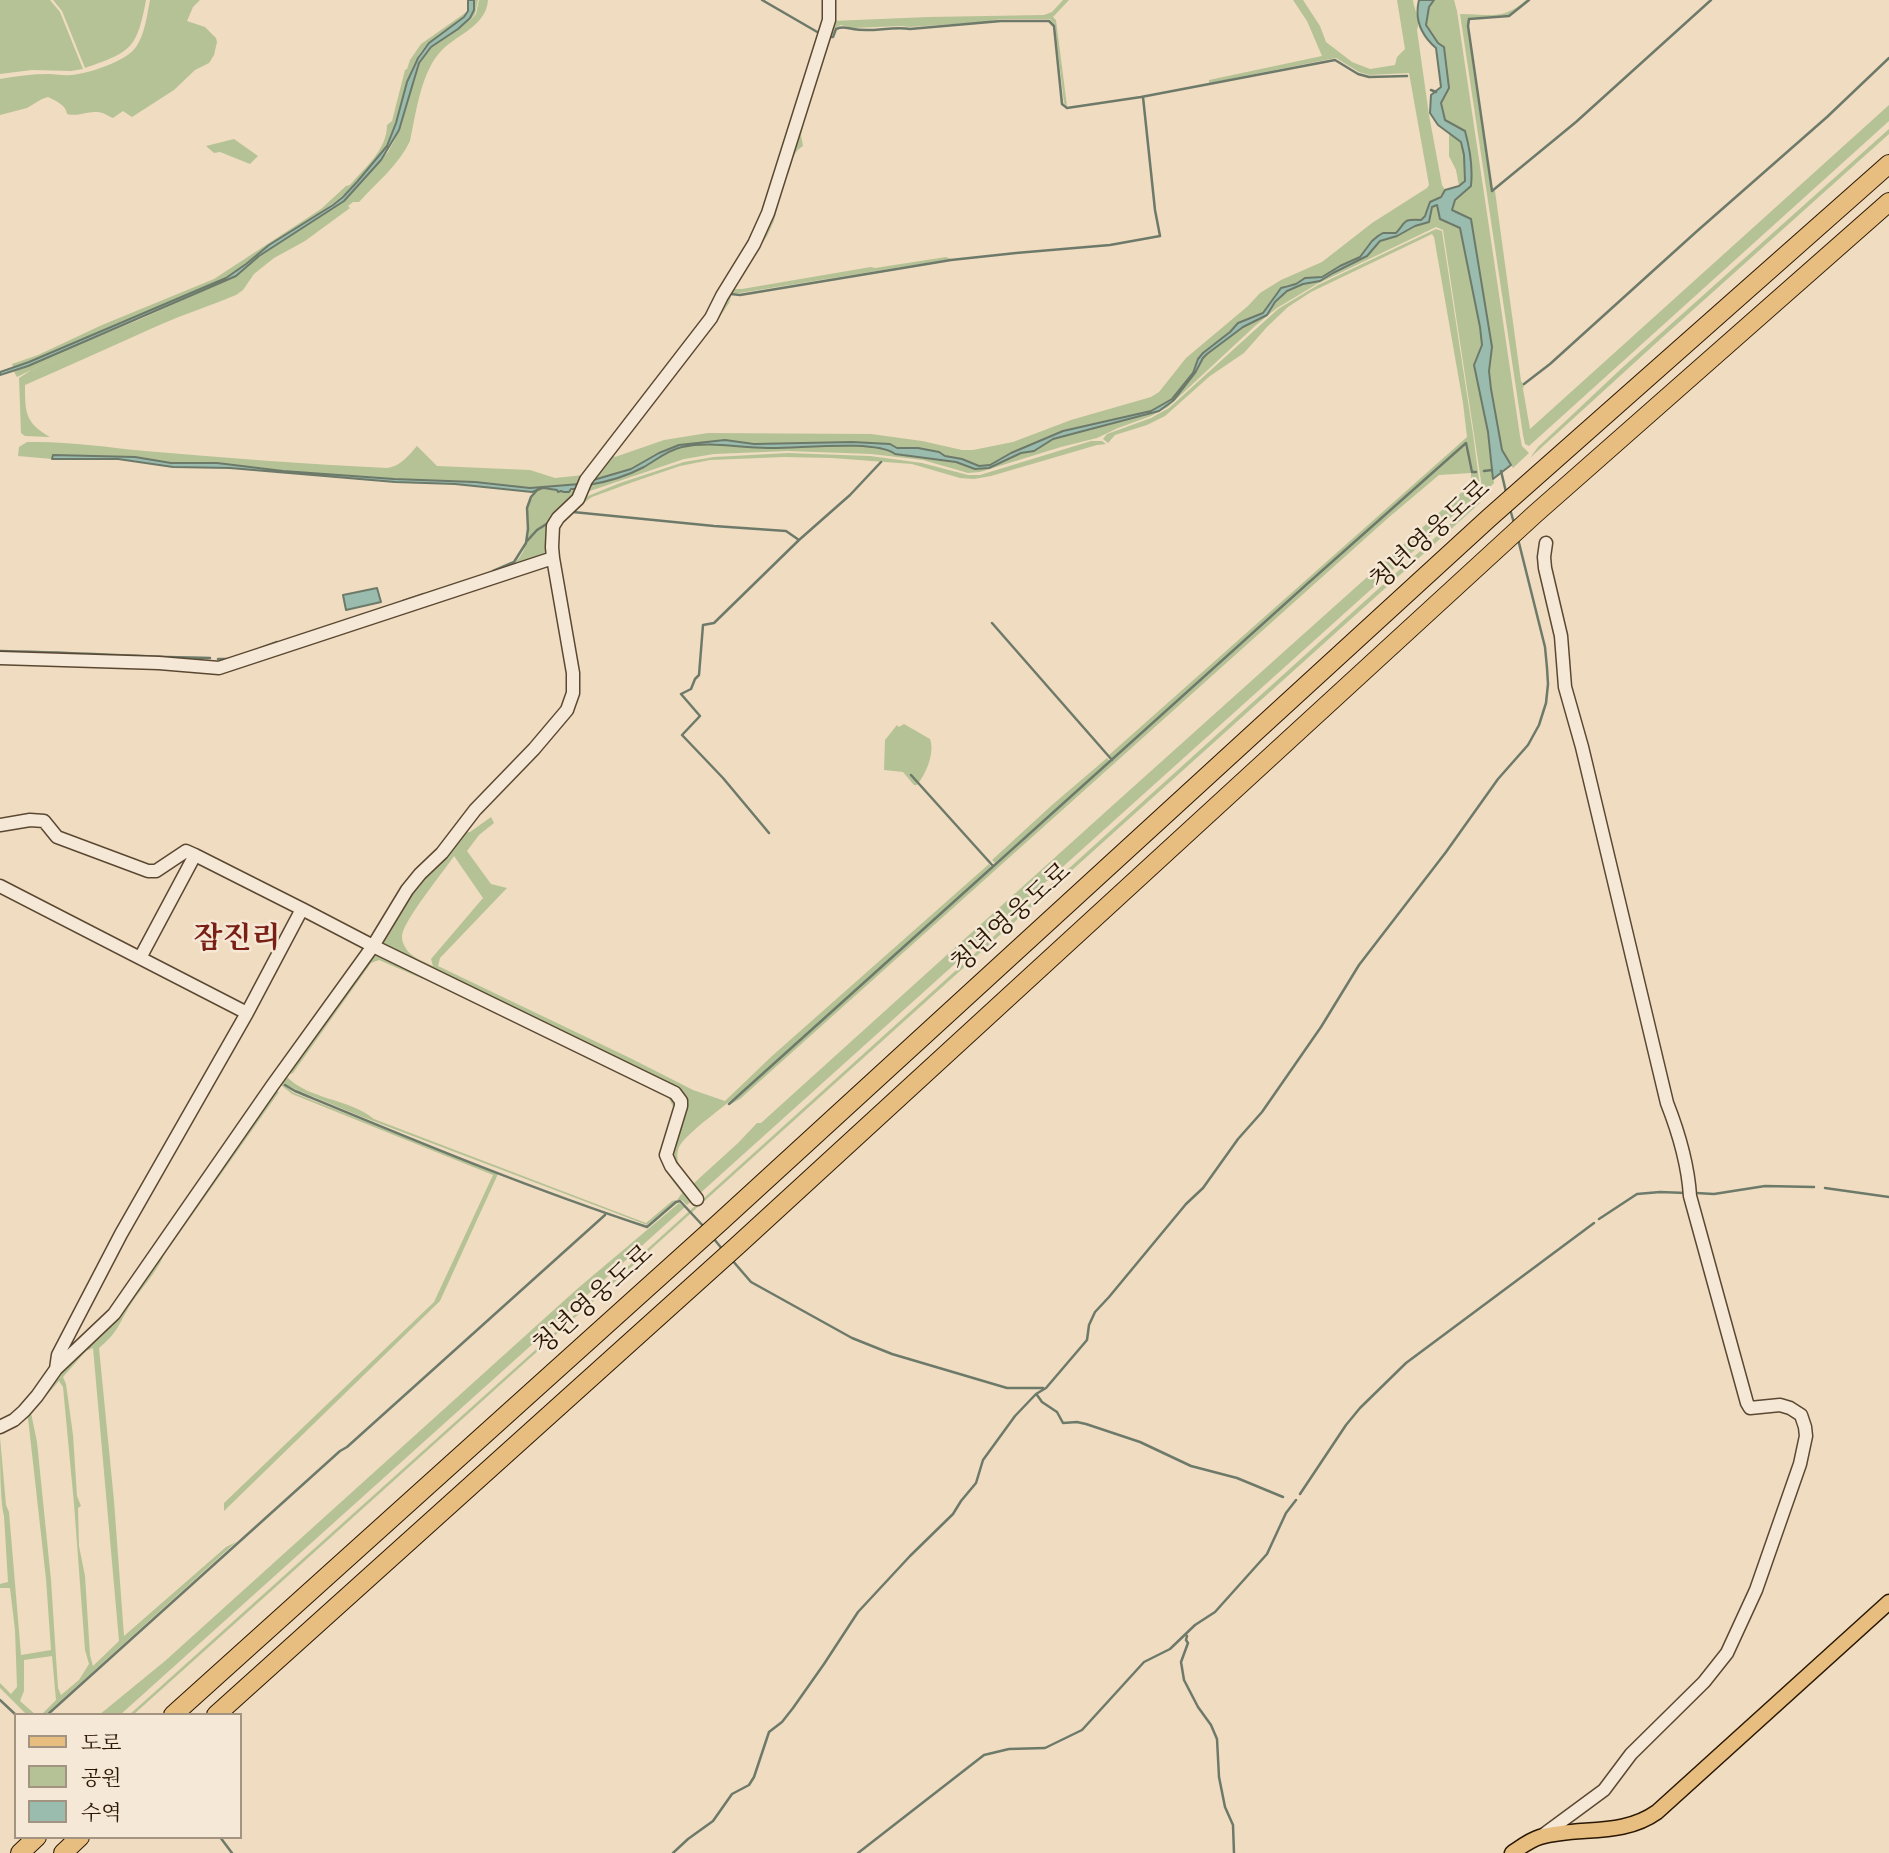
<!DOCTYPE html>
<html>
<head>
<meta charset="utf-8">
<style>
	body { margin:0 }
	#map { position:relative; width:1889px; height:1853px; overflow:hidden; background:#f0dcc0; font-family:"Libre Bodoni","Noto Serif KR",serif }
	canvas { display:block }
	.legend { position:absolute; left:14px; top:1713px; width:228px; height:126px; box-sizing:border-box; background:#f5e8d6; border:2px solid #a39481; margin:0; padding:9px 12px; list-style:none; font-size:21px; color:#291702 }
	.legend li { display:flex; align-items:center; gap:14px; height:35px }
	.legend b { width:35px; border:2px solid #a39481 }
</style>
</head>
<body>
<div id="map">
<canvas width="1889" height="1853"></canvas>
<ul class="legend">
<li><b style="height:9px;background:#e8be80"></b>도로</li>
<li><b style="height:19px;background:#b5c296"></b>공원</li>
<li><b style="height:19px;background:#9abcaf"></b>수역</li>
</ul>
</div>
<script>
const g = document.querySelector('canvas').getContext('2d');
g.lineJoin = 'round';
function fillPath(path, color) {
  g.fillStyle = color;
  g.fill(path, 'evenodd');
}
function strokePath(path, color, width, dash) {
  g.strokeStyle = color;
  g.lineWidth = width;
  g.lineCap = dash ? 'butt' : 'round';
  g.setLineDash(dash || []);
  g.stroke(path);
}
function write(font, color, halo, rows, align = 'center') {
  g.font = font + ' "Libre Bodoni","Noto Serif KR",serif';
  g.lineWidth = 5;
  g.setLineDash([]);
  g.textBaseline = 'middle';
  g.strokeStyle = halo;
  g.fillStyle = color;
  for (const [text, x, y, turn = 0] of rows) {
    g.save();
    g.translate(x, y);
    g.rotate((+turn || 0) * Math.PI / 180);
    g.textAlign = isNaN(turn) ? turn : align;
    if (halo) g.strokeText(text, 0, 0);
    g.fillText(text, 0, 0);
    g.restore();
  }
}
fillPath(new Path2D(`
	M0,0H50L60,12L83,69L71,71L32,70L0,74Z
	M53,0H146C137,49 131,52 85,68L62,11Z
	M150,0H200L193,7L187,21L205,27L216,38L217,42L214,55L209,63L195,70L174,90L132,117L123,111L113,118C108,116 103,112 97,112C86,111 78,117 67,114C66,105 56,101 48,97L42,99L27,108L0,115V79C16,76 32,74 49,74C57,74 64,76 71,75C87,74 127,61 136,47C145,34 147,15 150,0Z
	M474,0H478L475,14L469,22L476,14L479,0H488C486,26 458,34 442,50C421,71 416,113 410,141C398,166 377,182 359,202H353L348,206L350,208L305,241L274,258L254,274L243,290L236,295C210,306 181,315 155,327C112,346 69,366 25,385C25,412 25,423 50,437L25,436L21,433L19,378L33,369L72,350L17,377L14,372L17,370L143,318L236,276L259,256L344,201L388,152L395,139L419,63L431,48L458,29L470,18L474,10Z
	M1063,0H1069L1053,17L1056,20L1067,106L1064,103L1055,25L1050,19H1001L985,22L910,27L901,26L853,28L841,25L835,28L832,35H830L829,38H831L805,118L801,135L803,146C790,153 794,167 785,178L774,221L767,236L733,289H742L871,267L875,268L946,257L951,259L740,293H732L729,303L717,321L613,455L615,457L664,440L708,433L871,434L922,441L962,450H973L1013,442L1071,420L1151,397L1159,392L1186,358L1248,306L1260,293L1281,280L1322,262L1372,223L1427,188L1429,185L1409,73L1369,75L1359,72L1336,58L1209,83V80L1322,56L1307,21L1293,0H1303L1320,26L1326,42L1352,62L1370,69L1395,65L1397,57L1405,49L1397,0H1413C1414,10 1421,19 1417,30L1429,115L1442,185L1445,190L1420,220C1402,219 1407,221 1396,233H1383L1368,246L1360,257L1340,266L1322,277H1309L1296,284L1286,285L1277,292L1263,313L1242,321L1230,332L1203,353L1198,359L1193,373L1172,399L1165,404L1151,411L1063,431L1039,441L990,465L979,466L962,459L945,456L939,452L918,448H897L890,444L852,442L754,444L725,440L679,445L659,453L631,469L590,481L757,246L832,21L929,17L1044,15L1052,12Z
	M1434,0H1454L1457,11L1520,436L1522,446L1529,453L1513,468L1502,450L1491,389L1489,371L1492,347L1471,219L1451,210L1455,200L1472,175L1469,144L1465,131L1445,120L1441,103L1449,87L1438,43L1426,25L1429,6Z
	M1526,0H1528L1509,15L1469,18L1467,26L1491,191H1495L1521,381L1524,385L1523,389L1530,429L1889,105V121L1529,446L1525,444L1523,435L1460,14C1489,14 1503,21 1526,0Z
	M468,11C455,29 433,35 420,53C401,82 403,119 385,148C356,195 313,217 268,246C253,256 241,268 226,278L29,362L13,367L12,364L38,355L102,325L214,279L321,209L346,186L350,185C365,167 387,150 387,125L392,121L405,70L407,69L410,60L421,44Z
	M1889,129V134L1655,344L1530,458L1538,447L1623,367Z
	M1449,134L1461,142L1464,155L1465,181L1459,186L1456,170L1449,156Z
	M234,139L258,156L250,164L220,152L214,153L206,146Z
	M1433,205H1437L1438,212L1446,222L1453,224L1460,228L1480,327L1482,345L1474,365L1488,432L1494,483L1483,494L1443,230L1436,227L1317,284L1277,308L1255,326L1168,407L1151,416L1118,428L1097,438L1061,447L980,472L968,473L923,460L871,454L788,451L714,454L684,459L584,493L588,485C607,482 627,476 644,467C656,460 668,450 682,447C711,441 739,448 768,448C797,449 874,439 896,454L956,462L975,469L997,465L1021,453L1034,451L1053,439L1122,420L1143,416L1174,400L1195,373L1203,358L1207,354L1243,327L1260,319L1287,291L1303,284L1320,281L1332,273L1367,256L1380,241L1397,236L1415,226L1428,222Z
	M1436,229L1442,231L1473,434L1481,494L1467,503L697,1196L671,1158L684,1100L383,946C387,915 440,859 461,833L470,832L491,817L494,823L479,835L467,851L491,884L507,888L440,958L438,966L630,1058L693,1090L725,1101L772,1056L989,864L991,867C909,942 825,1017 742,1091C728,1104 686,1133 679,1147C673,1162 684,1174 693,1184L738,1143L757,1123H761C997,909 1234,696 1471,484V473L1439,475L1388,518L740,1099L729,1105L1307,586L1465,445L1471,473L1478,472L1473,471L1466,442L1112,759L1109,755L1467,437L1463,403L1434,237L1432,234L1311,292L1288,307L1267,327L1244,353L1210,376L1165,416L1147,425L1115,435L1108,443L1103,439L1107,434L1151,418L1169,408L1278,309L1318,285ZM454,856L483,898L431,959L433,966C423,961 410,957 405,947C403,944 402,940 402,936C403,921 444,871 454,856Z
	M1091,441H1102L1106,444L1097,445L991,476L974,479L960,478L912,464L832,458L784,457L710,460L680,466L633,482L592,497L575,509L579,503L588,496L620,483L684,462L714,457L788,453L870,456L922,463L968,475H980Z
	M27,442C67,441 106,447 145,451C226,458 306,464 387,468C401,466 408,456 417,446L437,466L530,470L555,478L584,475L580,484L530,488L475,482L394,479L283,471L257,467L171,463L135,457L53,455L52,459L18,456L19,447Z
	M539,489L557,490L558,492L562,490L564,492L578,489L550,524L549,557L230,663L220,664L218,660H233L242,658L264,647L308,634L511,566C524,556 529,541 529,526C529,520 527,514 528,509C529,501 534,495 539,489Z
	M1481,502L269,1593L133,1715H129L602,1290L1459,516L1474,505Z
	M904,724L930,739C935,753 926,774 917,785H914L903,772L884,770L885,740L897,725L899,727Z
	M1107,758L1110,761L995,863L992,860L1052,805Z
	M381,954L670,1094C686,1115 662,1138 666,1161L695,1198L687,1205L682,1200H677L647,1225L360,1116L297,1090L285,1084V1086L294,1093L498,1174L440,1301L224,1511V1503L434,1302L493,1175L292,1094L281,1085L359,971L371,957ZM379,960L430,982L667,1095L675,1110C671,1129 657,1151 666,1170C670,1178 677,1186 682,1193L677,1200L672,1201L646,1223L374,1119C348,1098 309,1100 286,1076L293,1073L371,963Z
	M276,1091L279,1092L164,1255C156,1274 140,1289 129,1307C118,1326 117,1333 99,1348L114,1501L124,1636L226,1547L236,1542L45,1715H41L56,1700L52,1656L24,1660V1691L20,1701L36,1715H27L0,1688V1683L11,1694L17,1687L15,1630L10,1588H0V1584L8,1582L4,1516C0,1500 0,1457 0,1437L6,1505L9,1512L21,1655L51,1650L46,1579L28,1418L0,1435V1429L82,1348L273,1093ZM93,1348L119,1641L93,1666L90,1655L85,1576L79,1546L78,1508L81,1506L77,1496L73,1435L66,1384L63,1377L86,1351ZM59,1381L63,1387L74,1504L85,1650L89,1664L79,1680L61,1695L58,1688L51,1580L37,1442L31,1413Z
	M679,1203L685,1207L120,1715H99L165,1661L577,1289Z`), '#b5c296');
const water = new Path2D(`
	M468,0H474V10L470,18L458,29L431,47L419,63L399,130L381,160L344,201L259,256L236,276L28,366L0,375V372L29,362L226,278L246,264L269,245L333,205L343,197L357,182L387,146L396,123L407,82L418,58L429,43L464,17L468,11Z
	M1419,0H1434L1429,7L1426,25L1438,43L1444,47L1449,88L1441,103L1445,120L1465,131C1470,149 1473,167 1471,186L1455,200L1452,210L1471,219L1492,347L1489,371L1491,389L1502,450L1511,465L1493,479L1488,432L1474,365L1482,345L1480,327L1460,228L1440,219L1437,205L1432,207L1429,222L1415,226L1397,236L1380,241L1367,256L1333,273L1320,281L1303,284L1287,291L1275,302L1267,315L1243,327L1207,354L1203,358L1195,373L1174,400L1159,411L1053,439L1034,451L1021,453L989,468L975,469L956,462L895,454C874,439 797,449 768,448C739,448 711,441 682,447C668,450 656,460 644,467C627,476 607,482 588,485L590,481L631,469L659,453L679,445L725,440L754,444L852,442L890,444L897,448H918L939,452L945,456L962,459L979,466L990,465L1011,453L1063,431L1151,411L1172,399L1193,373L1198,359L1203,353L1230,332L1238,323L1263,313L1281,288L1296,284L1305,278L1322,277L1340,266L1360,257L1372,241L1378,236L1383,233H1396C1407,221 1402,219 1421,220L1425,216L1430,202L1441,197L1445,190L1459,186L1465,181L1464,155L1461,142L1438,125L1430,113L1431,95L1441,87L1436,48C1421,35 1414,20 1419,0Z
	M53,455L135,457L171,463H217L283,471L394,479L475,482L530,488L580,484L578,489H571L569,492H564L561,491L558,492L557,490L543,488L532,492L455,484L395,482L230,468L173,467L118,459H52Z
	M377,588L381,602L346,610L343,595Z`);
fillPath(water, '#9abcaf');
strokePath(water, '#6d7a6a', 2);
strokePath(new Path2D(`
	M762,0L819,33
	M1529,0L1509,16L1469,19L1468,26L1492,191L1576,122L1711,0
	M829,37H833L836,29C844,26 845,28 853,29C871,33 891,26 910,29L1001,21H1049L1054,26L1062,104L1067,108L1141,97L1335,60L1358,74L1369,77L1407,76
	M1431,90L1436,92
	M731,294L740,295L951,260L1016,253L1110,245L1160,236L1155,210L1143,97
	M1524,384L1550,364L1696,232L1827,117L1889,58
	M1484,471L1492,470
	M1501,471L1506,492
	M1510,509L1514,523
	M573,512L714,526L786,531L799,540L850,495L881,462
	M527,541L537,530L548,523
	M493,571L514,562L526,543L528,529L527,508L531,497L538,489
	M403,601L424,594
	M992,623L1112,760
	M261,648L277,642
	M0,651C70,652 140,657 210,658
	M218,659H228
	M911,775L993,866
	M769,833L723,778L682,735L700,716L681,694L691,689L695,679L699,675L703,625L714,623L799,540
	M285,1085L295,1091C411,1139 528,1188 647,1227L676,1202L680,1201L705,1228
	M729,1104L1306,585L1466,443L1472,472H1476
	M1825,1188L1889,1197
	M1696,1193L1714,1194L1765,1186L1814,1187
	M1599,1219L1637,1194L1660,1192L1686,1193
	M714,1239L723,1250
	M732,1260L751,1282L852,1338L892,1354L1007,1388H1043
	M1037,1395L1042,1402L1057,1412L1063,1423L1077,1422L1086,1424L1140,1442L1191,1466L1237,1478L1283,1497
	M1300,1494L1346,1425L1360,1408L1406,1363L1594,1223
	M1187,1636L1186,1640L1188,1643L1181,1662L1184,1680L1198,1707L1211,1725L1217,1739L1219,1777L1225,1807L1233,1825L1234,1853
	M0,1700L16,1715
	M47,1715L340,1451L347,1447L605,1215
	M220,1837L232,1853
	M673,1853L688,1839L713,1821L732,1794L749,1785L754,1777L769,1732L782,1722L793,1708L824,1664L858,1612L910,1556L953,1514L961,1501L976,1483L983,1460L1015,1416L1036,1394L1046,1388L1087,1340L1089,1325L1095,1312L1109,1297L1186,1204L1203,1188L1238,1139L1262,1112L1321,1027L1359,965L1446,852L1498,779L1528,745L1539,725L1546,703L1548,684L1547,668L1545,647L1518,539
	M858,1853L984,1755L1009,1749L1045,1748L1082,1730L1144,1662L1170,1649L1195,1625L1215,1612L1267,1554L1286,1513L1296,1500`), '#6d7a6a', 2.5);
const minor = new Path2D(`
	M0,658L159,663L219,668L553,558
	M0,825L30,820L44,821L57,837L148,871H156L186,851L195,855
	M0,886L247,1013
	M140,958L195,855L302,909
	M56,1369L58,1355L121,1234L247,1013L302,909L373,946L407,890L420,874L442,853L475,810L534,749L567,710L573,693V673L553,558L552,547L553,526L558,518L578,499L586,480L711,318L722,296L754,244L768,213L829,20V0
	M0,1427L14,1420L24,1411L37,1396L56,1369L114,1314L272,1086L373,946L675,1093L681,1101V1106L666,1155L671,1166L697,1199
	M1543,1835L1604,1790L1631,1754L1704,1682L1727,1653L1756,1590L1800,1464L1806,1436L1805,1427L1801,1415L1790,1408L1780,1405L1750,1408L1747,1403L1690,1196C1688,1165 1678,1131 1667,1103L1582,747L1565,687L1561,636L1545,568L1544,557L1546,543`);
const major = new Path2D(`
	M1512,1853C1521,1847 1530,1840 1540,1837C1580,1826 1622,1837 1657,1812L1889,1602`);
const highway = new Path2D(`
	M173,1715L718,1224L1489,518L1889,164
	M216,1715L737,1246L1535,514L1889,202
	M20,1853L37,1837
	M63,1853L80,1837`);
strokePath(minor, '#5b4832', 15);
strokePath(major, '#291702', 17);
strokePath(highway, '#291702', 20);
strokePath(minor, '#f5e8d6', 12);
strokePath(major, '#e8be80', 14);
strokePath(highway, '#e8be80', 18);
write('26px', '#291702', '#f5e8d6', [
	["청년영웅도로",1431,536,-42],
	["청년영웅도로",1012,919,-42],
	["청년영웅도로",594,1301,-42]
]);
write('bold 30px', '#7a1f14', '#f5e8d6', [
	["잠진리",237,940]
]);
</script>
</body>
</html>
